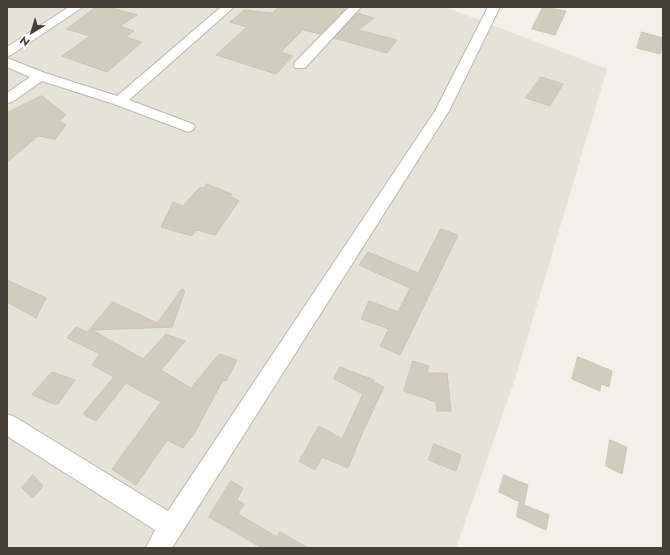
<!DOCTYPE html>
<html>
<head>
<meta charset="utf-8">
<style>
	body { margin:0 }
	#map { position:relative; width:670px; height:555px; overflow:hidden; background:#f2f0e8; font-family:Jost,sans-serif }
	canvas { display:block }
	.frame { position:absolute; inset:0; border:8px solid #444038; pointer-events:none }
	.north { position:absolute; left:12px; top:12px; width:40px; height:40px; -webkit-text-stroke:3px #fff; paint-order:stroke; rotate:218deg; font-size:11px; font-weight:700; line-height:16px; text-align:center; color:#444038 }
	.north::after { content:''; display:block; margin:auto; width:14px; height:18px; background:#444038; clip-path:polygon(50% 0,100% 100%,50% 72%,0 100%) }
</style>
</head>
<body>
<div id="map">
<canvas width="670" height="555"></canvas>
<div class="frame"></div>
<div class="north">N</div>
</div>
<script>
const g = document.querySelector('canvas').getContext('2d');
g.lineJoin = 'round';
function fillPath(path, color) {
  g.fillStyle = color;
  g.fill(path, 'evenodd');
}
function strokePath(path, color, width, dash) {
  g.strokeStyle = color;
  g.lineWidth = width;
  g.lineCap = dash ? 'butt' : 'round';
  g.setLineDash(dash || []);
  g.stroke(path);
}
fillPath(new Path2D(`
	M7,7H445L607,69L515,379L456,548H7Z`), '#e5e2d7');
const building = new Path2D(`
	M96,7H108L137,15L120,26L134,31L125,37L142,42L107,72L62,56L90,36L67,29Z
	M279,7H338L345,9L320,34L303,30L281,52L293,56L276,74L216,55L247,27L230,22L244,10L272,13Z
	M543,7L566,11L555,35L532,29Z
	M358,13L374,18L358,30L397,40L387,53L334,38Z
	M642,32L663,38V45L660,54L637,48Z
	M541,77L563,84L550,106L526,98Z
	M42,96L66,115L59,121L66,125L55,139L38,136L7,162V113Z
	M207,184L232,194L230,196L239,201L215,235L196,230L192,236L161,227L173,202L183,206L200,187L203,188Z
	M441,229L458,235L400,355L380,346L389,329L361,319L369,301L398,312L410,288L359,265L368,252L418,273Z
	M7,280L46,298L36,318L7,302Z
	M182,289L185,291L172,327L92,330L143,359L166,334L185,341L161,370L191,388L219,354L237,360L226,381L223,380L194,434L183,448L167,440L136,485L112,469L161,402L126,383L96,421L83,414L114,377L92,365L100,354L67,338L76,327L87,332L113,302L157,323Z
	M578,357L612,371L609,387L601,384L600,391L572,379Z
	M413,361L429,366L427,373H447L451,411H437L436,402L404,391Z
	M340,367L374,380L373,382L384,387L364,429L348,468L322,457L315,470L299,461L319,426L342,439L363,394L334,379Z
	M52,372L75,380L58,404H54L32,395Z
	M610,440L627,447L622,474L606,466Z
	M434,444L461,455L456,471L429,460Z
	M33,475L43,486L33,498L22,488Z
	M504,475L528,485L524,504L499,492Z
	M231,481L243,488L237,500L244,504L238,514L277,537L280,532L308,548H262L209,517Z
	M519,503L549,515L546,530L517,517Z`);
fillPath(building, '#d2ccbf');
strokePath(building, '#ccc4b3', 1);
const minor = new Path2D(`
	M69,7H83L11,55L7,56V47Z
	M221,7H234L129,100L193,124L195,127L193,130L188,132L183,130L114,104L42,81L12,102L7,103V93L30,77L7,67V58L45,73L117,96Z
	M349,7H361L305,68H295L294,65L295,62Z
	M488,7H500L449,111L172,548H146L155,530L7,436V414L15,417L168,511L435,111Z`);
strokePath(minor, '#bcb8ac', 2);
fillPath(minor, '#fff');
</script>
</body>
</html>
